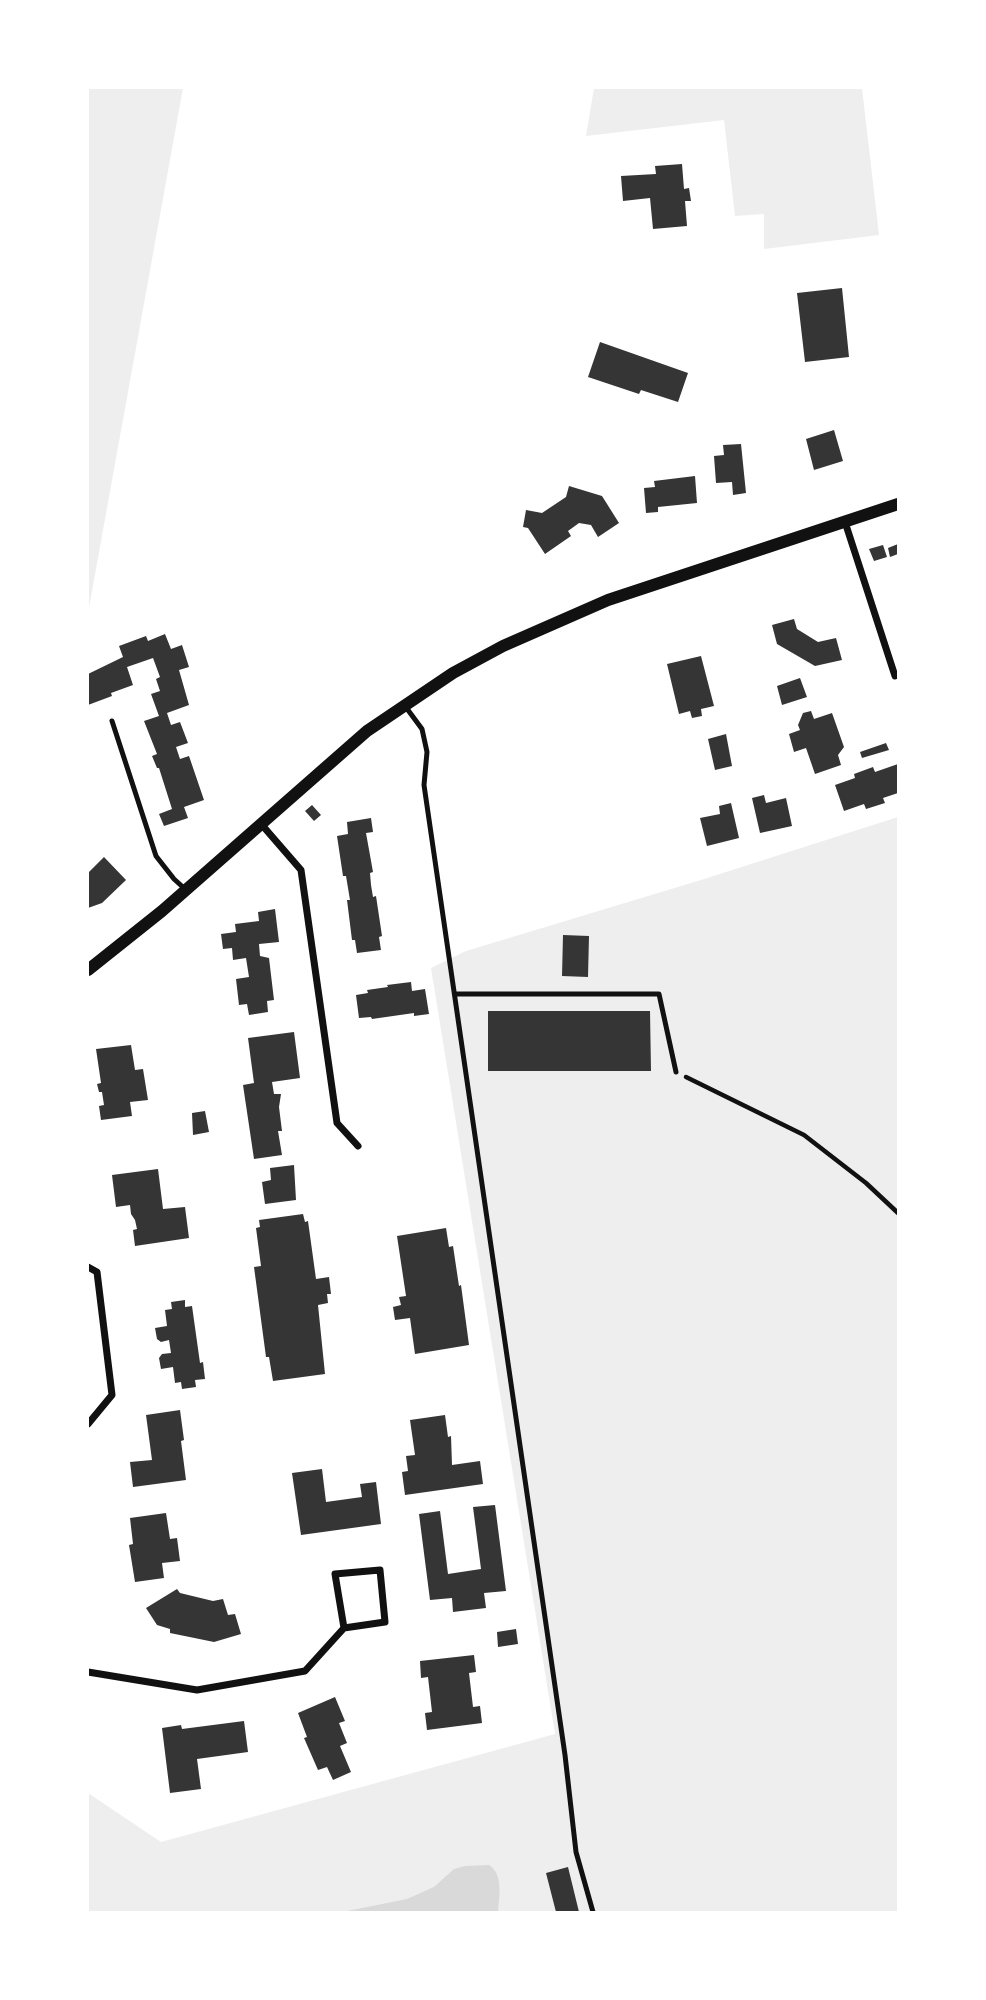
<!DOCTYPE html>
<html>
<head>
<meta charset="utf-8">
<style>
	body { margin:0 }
	#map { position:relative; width:986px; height:2000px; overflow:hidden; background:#fff; font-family:"Playfair Display",serif }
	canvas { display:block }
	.frame { position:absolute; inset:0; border:89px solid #fff; pointer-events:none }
</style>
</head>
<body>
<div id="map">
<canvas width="986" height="2000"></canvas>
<div class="frame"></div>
</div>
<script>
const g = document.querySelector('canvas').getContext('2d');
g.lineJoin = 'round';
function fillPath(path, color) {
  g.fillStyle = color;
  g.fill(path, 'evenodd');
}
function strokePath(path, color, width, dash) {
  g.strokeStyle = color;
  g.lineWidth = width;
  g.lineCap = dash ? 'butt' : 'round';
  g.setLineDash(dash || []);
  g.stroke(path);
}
fillPath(new Path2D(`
	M88,88H183L88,613Z
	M594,88H862L879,235L764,249V214L735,216L724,120L586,136Z
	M898,817V1912H88V1793L161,1842L555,1734L431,968L466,951L701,880Z`), '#eee');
fillPath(new Path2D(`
	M489,1865C504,1875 499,1897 498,1912H342L407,1899L434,1887L454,1869L465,1866Z`), '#d9d9d9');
fillPath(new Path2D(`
	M682,164L684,189L689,188L691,201H685L687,226L653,229L650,198L623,201L621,176L656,174L655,166Z
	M842,288L849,357L805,362L797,293Z
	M600,342L688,373L678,402L641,390L639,394L588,377Z
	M834,430L843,461L814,470L806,439Z
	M741,444L746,493L733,495L732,482L716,483L714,456L724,455L723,445Z
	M695,476L697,503L658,507V512L646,513L644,488L655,487L654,481Z
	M569,486L602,496L619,523L598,537L591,525L579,523L568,531L571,536L545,554L528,528L523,527L526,510L542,513L566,497Z
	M898,544V554L890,557L888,548Z
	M883,545L887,557L874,561L869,549Z
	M794,619L797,629L818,642L836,638L842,660L815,666L777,644L772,625Z
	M165,634L171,649L182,645L189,667L179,670L189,705L167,713L171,725L180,722L188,743L176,747L180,759L189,756L204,800L184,807L188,818L164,826L159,814L172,809L159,768H157L152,756L157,754L144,721L159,716L151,694L160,691L156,679L160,677L153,658L127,667L133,685L111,693L112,696L88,705V674L123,657L119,646L146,636L148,641Z
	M701,656L714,706L701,709L702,716L692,718L690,711L679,714L667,664Z
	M800,678L807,697L782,705L777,686Z
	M811,711L814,719L832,713L844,747L838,755L841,765L815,774L806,748L794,752L789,734L800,730L798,725L803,713Z
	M726,734L732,766L715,770L708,739Z
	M886,743L889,750L862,758L860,752Z
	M898,764V793L883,798L885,803L866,809L864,804L844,811L835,785L855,778L854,774L873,767L875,772Z
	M764,795L766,803L786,798L792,826L760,833L752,798Z
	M731,803L739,838L707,846L700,818L720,814L719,806Z
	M312,805L321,815L314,821L305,811Z
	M371,818L373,832L366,833L373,872L370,873L371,885L373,897L376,896L382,936L379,937L381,950L357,953L355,940H352L347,900H350L346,876H343L337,836L348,834L347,822Z
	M104,857L126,880L102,903L88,908V873Z
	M275,909L279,942L259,944L260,956L269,958L274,1000L267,1001L268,1012L249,1015L247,1004L239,1005L236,979L249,977L246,958L233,960L232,948L223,949L221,934L236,932L235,924L259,921L258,912Z
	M563,935L589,936L588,977L562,976Z
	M411,982L412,991L425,989L429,1014L414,1016V1013L372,1019L371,1017L359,1018L356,995L368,993L367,990L388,987L387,985Z
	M488,1011H650L651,1071H488Z
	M294,1032L300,1078L272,1082L274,1094H281L279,1107L282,1131H278L282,1155L254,1159L243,1085L254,1083L248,1038Z
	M131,1045L135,1070L143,1069L148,1100L130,1102L132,1116L101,1120L99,1106L104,1105L102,1092H99L97,1084L101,1083L96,1049Z
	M205,1111L209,1132L193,1135L192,1113Z
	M294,1165L296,1200L265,1204L262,1182L271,1180L270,1168Z
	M158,1169L163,1209L185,1207L189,1238L135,1246L133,1230L137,1229L135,1220L131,1214L130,1205L116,1207L112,1175Z
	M303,1214L305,1222L308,1221L316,1279L329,1277L331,1294H327L328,1303L318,1305L325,1374L273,1381L269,1357H266L254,1267L261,1266L256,1228L260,1227L259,1220Z
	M446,1228L449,1247L453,1246L459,1286L461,1285L469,1345L415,1354L410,1318L395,1320L393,1307L401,1305L399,1297L406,1296L397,1236Z
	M185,1300V1307L192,1306L200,1363L203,1362L205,1379L195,1380L196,1387L182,1389L181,1382L175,1383L173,1367L161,1369L159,1358L162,1354L171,1353L169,1340L161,1342L157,1339L155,1328L167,1326L165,1310L172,1309L171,1302Z
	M180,1410L184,1440L181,1441L186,1480L133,1487L130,1462L152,1460L146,1415Z
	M445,1415L448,1437L451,1436L452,1465L480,1461L483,1484L405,1495L402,1472L408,1471L406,1456L415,1455L410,1420Z
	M322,1469L326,1502L362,1497L360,1484L376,1482L381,1524L301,1535L292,1473Z
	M495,1505L506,1591L484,1593L486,1608L453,1612L452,1598L430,1600L419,1514L440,1511L448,1574L481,1569L473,1507Z
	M166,1513L170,1539L177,1538L180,1561L162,1563L164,1578L135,1582L129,1545L133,1544L130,1518Z
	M177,1589L180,1593L213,1601L223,1599L228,1615L235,1614L241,1634L214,1642L170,1633V1629L157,1625L146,1608Z
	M516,1629L518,1644L498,1647L497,1632Z
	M474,1655L476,1672L469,1673L473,1707L480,1706L482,1723L427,1730L425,1713L432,1712L428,1677L421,1678L420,1661Z
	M335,1697L345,1721L339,1723L347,1743L340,1746L351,1772L333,1780L327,1767L318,1770L304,1738L307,1737L298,1713Z
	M244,1721L248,1752L197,1759L201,1789L170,1793L162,1728L181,1725L182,1729Z
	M568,1867L579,1912H556L546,1873Z`), '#353535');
strokePath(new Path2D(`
	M686,1077L804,1135L866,1183L898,1213`), '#111', 4.5);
strokePath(new Path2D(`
	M405,706L422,729L427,752L424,785L565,1755L576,1852L593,1912
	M112,721L156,856L174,879L185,889
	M455,994H659L676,1072`), '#111', 5);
strokePath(new Path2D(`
	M845,522L895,676
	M262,825L301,870L337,1123L358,1146
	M88,1267L97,1272L112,1395L88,1424
	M88,1672L197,1690L305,1671L344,1628L385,1622L380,1570L335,1574L344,1628`), '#111', 7);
strokePath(new Path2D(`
	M88,970L162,911L367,731L453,673L503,646L608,600L898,504`), '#111', 12);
</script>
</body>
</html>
